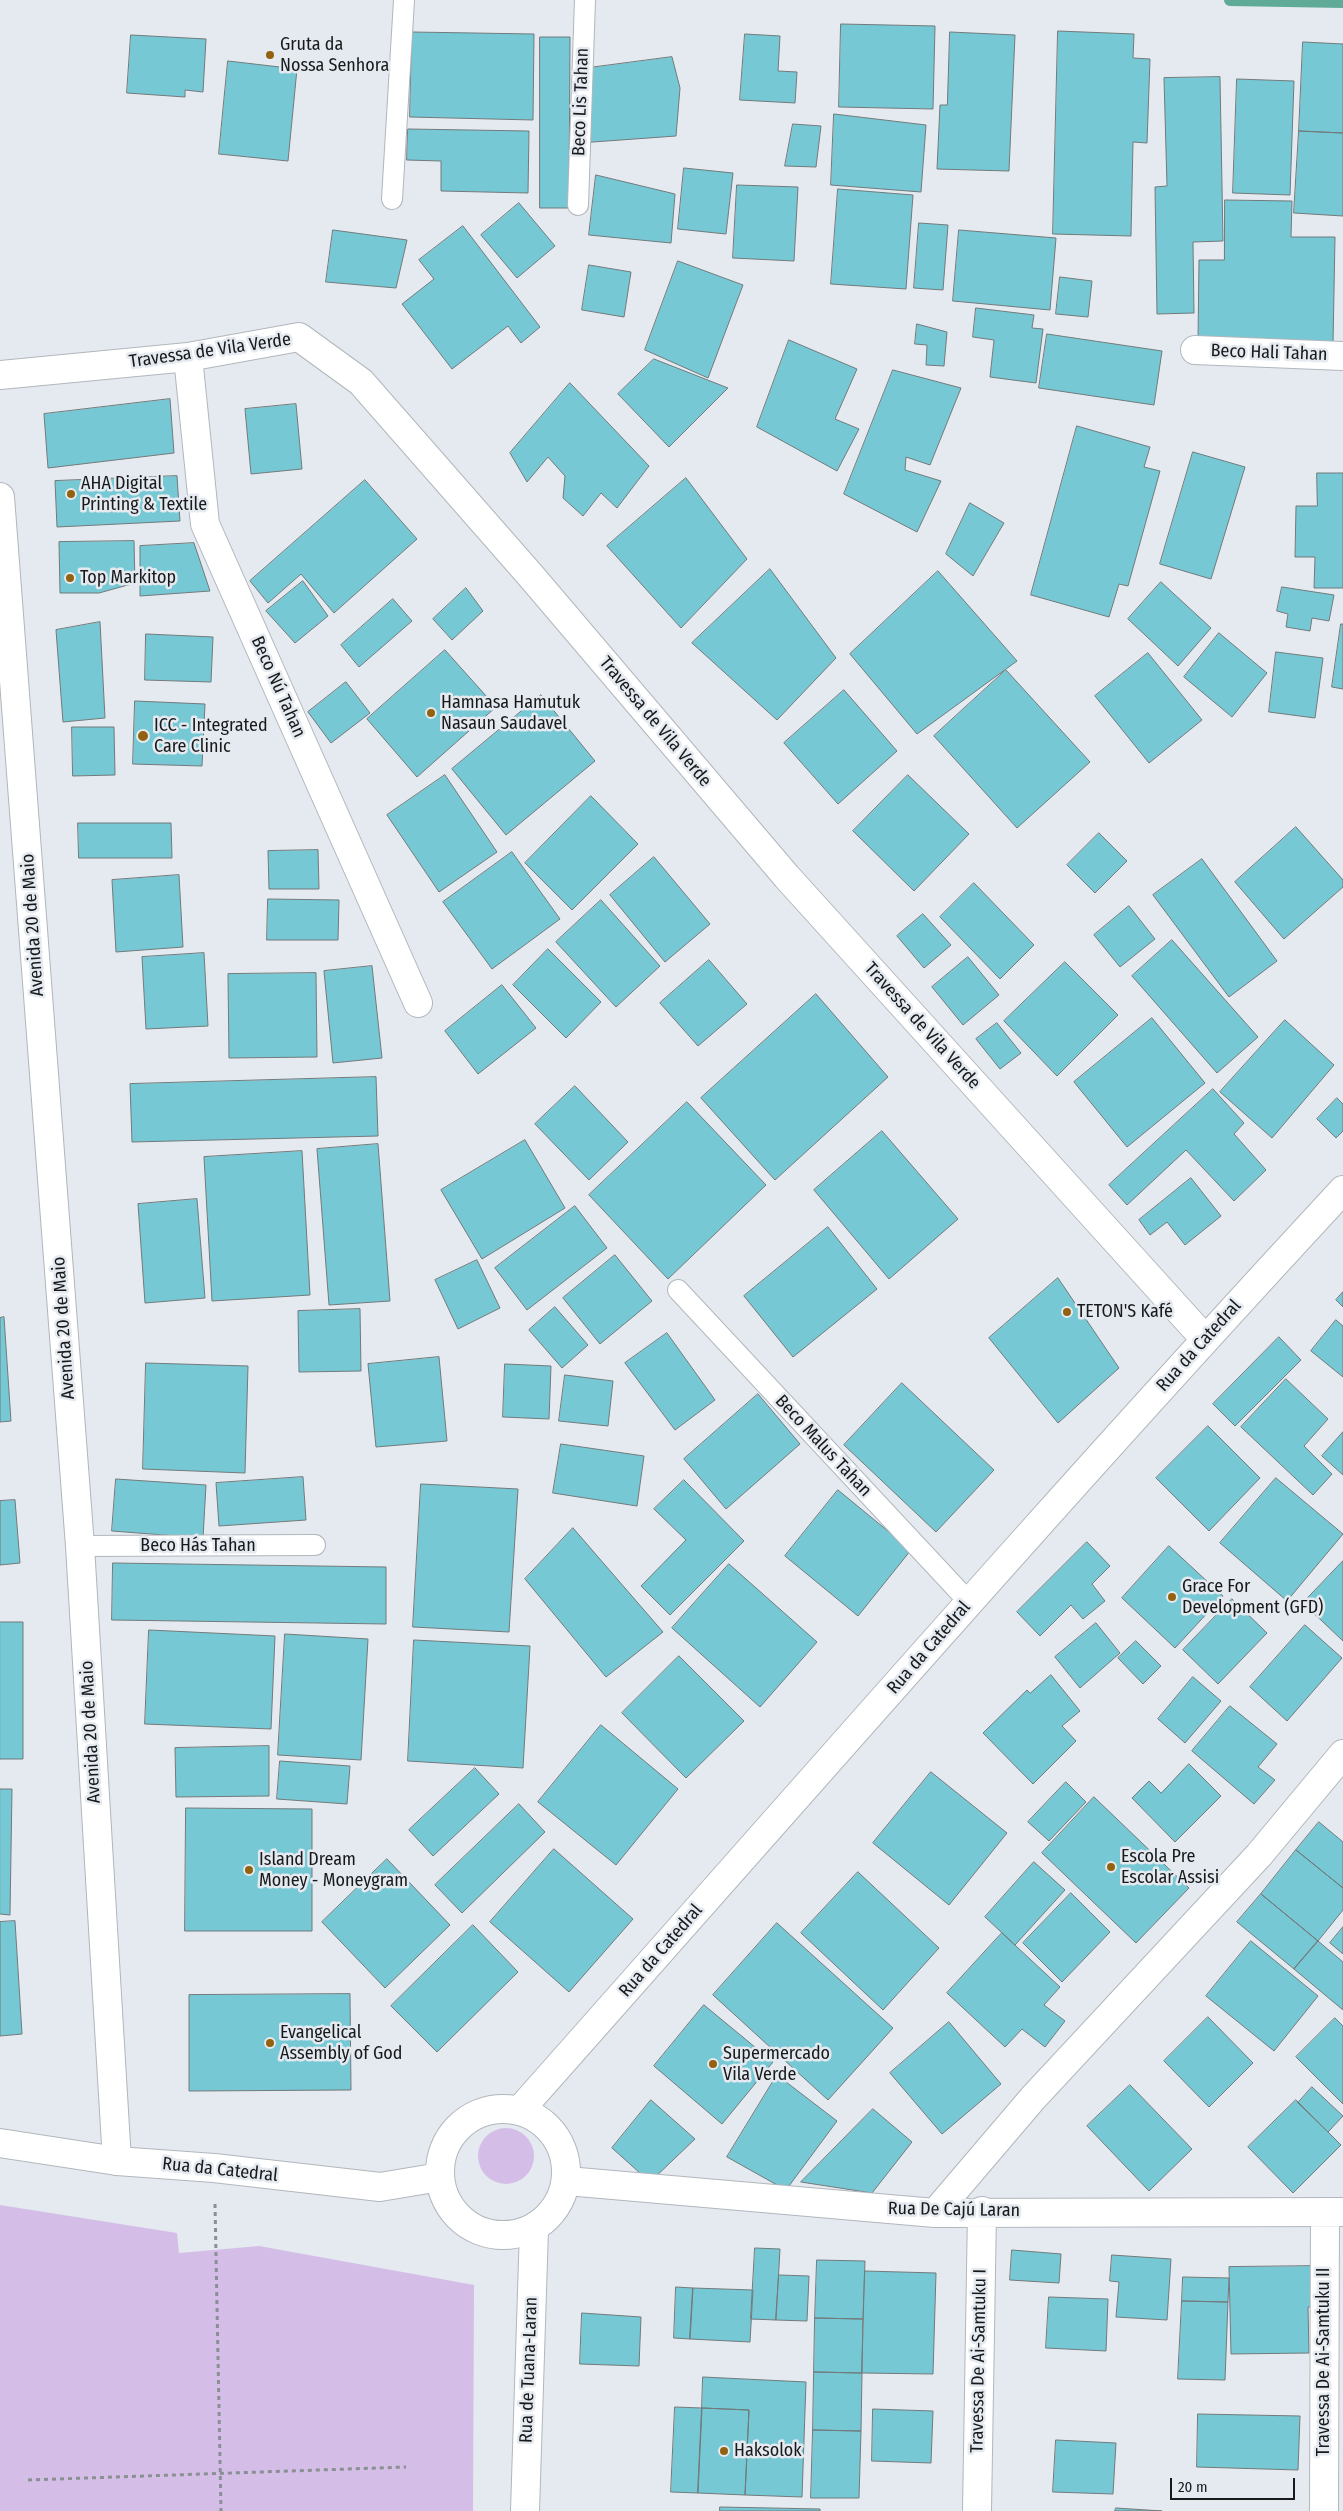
<!DOCTYPE html>
<html>
<head>
<meta charset="utf-8">
<style>
	body { margin:0 }
	#map { position:relative; width:1343px; height:2511px; overflow:hidden; background:#e4eaf0; font-family:"Fira Sans Condensed",sans-serif }
	canvas { display:block }
	.scale { position:absolute; left:1170px; top:2478px; width:125px; height:22px; box-sizing:border-box; border:2px solid #17191b; border-top:0; padding-left:6px; font-size:15px; line-height:18px; white-space:nowrap; color:#17191b; -webkit-text-stroke:4px #e4eaf0; paint-order:stroke }
</style>
</head>
<body>
<div id="map">
<canvas width="1343" height="2511"></canvas>
<div class="scale">20 m</div>
</div>
<script>
const g = document.querySelector('canvas').getContext('2d');
g.lineJoin = 'round';
function fillPath(path, color) {
  g.fillStyle = color;
  g.fill(path, 'evenodd');
}
function strokePath(path, color, width, dash) {
  g.strokeStyle = color;
  g.lineWidth = width;
  g.lineCap = dash ? 'butt' : 'round';
  g.setLineDash(dash || []);
  g.stroke(path);
}
function write(font, color, halo, rows, align = 'center') {
  g.font = font + ' "Fira Sans Condensed",sans-serif';
  g.lineWidth = 5;
  g.setLineDash([]);
  g.textBaseline = 'middle';
  g.strokeStyle = halo;
  g.fillStyle = color;
  for (const [text, x, y, turn = 0] of rows) {
    g.save();
    g.translate(x, y);
    g.rotate((+turn || 0) * Math.PI / 180);
    g.textAlign = isNaN(turn) ? turn : align;
    if (halo) g.strokeText(text, 0, 0);
    g.fillText(text, 0, 0);
    g.restore();
  }
}
fillPath(new Path2D(`
	M478 2156a28 28 0 1 1 56 0a28 28 0 1 1-56 0Z
	M0,2205L177,2233L179,2253L259,2246L474,2285L473,2511H0Z`), '#d4bee7');
strokePath(new Path2D(`
	M1230,0L1343,2`), '#60ab98', 12);
const building = new Path2D(`
	M841,24L935,26L933,109L839,107Z
	M1058,31L1134,34L1133,58L1150,59L1147,143L1133,142L1131,236L1053,234Z
	M412,32L534,34L533,120L410,117Z
	M950,32L1015,35L1009,171L937,169L940,105H947Z
	M745,34L780,36L778,71L797,72L795,103L740,100Z
	M131,35L206,39L203,92L185,90V97L127,93Z
	M540,37H570L569,208H540Z
	M1303,42L1343,44V133L1299,131Z
	M672,57L680,88L676,136L579,143L581,69Z
	M228,61L297,69L288,161L219,154Z
	M1220,77L1223,241L1193,242L1194,313L1157,314L1155,187L1167,186L1164,78Z
	M1237,79L1294,81L1290,195L1233,193Z
	M834,114L926,125L921,192L831,185Z
	M793,124L821,126L816,167L785,166Z
	M408,129L529,131L528,193L441,191V161L407,160Z
	M1299,131L1343,133V216L1294,213Z
	M684,168L733,173L726,234L678,229Z
	M596,175L675,194L671,243L589,235Z
	M737,185L798,187L794,261L733,258Z
	M838,189L913,195L906,289L831,284Z
	M1225,200L1292,201L1291,237H1335L1333,344L1198,342L1199,260H1224Z
	M519,203L555,246L517,278L481,235Z
	M919,223L948,225L943,290L914,288Z
	M463,226L540,327L521,343L508,326L452,369L402,304L434,279L419,260Z
	M333,230L407,240L396,288L326,282Z
	M959,230L1056,238L1050,310L953,301Z
	M678,261L743,285L708,378L645,350Z
	M589,265L631,272L624,317L582,310Z
	M1060,277L1092,281L1088,317L1056,314Z
	M976,308L1034,315L1032,328L1043,329L1036,383L990,377L994,340L973,337Z
	M917,324L947,332L944,366L926,365L927,345L915,344Z
	M1047,334L1162,351L1154,405L1039,388Z
	M789,340L857,369L835,419L859,429L837,471L757,427Z
	M654,359L728,388L669,447L618,394Z
	M893,370L961,388L930,465L906,457L905,470L941,481L917,532L844,494Z
	M570,383L649,466L617,508L601,493L583,516L563,498L565,476L548,457L527,482L510,453Z
	M170,399L174,453L48,468L44,414Z
	M296,404L302,469L251,474L245,409Z
	M1077,426L1150,447L1144,467L1160,471L1128,586L1119,584L1109,617L1031,595Z
	M1193,452L1245,467L1211,579L1160,564Z
	M1317,473H1343V588H1314L1315,557H1295L1296,506H1317Z
	M177,476L180,521L57,527L55,481Z
	M686,478L747,559L681,628L607,546Z
	M365,480L417,539L334,613L301,574L268,603L250,581Z
	M970,503L1004,523L973,576L946,554Z
	M134,541L135,583L99,593H60L59,542Z
	M194,543L210,591L140,596V546Z
	M770,569L836,658L777,720L692,643Z
	M938,571L1017,661L917,734L850,654Z
	M303,581L328,616L295,643L266,611Z
	M1161,582L1211,628L1178,666L1128,619Z
	M1282,587L1334,595L1329,621L1312,618L1310,631L1286,627L1288,614L1277,611Z
	M466,588L483,611L452,640L433,619Z
	M393,599L412,621L359,667L341,645Z
	M100,622L105,718L63,722L56,630Z
	M1341,624H1343V689L1332,687Z
	M1219,633L1267,673L1232,717L1184,677Z
	M146,634L213,637L211,682L145,680Z
	M445,650L496,707L417,777L367,719Z
	M1276,652L1323,658L1315,718L1269,712Z
	M1148,653L1202,720L1149,763L1095,696Z
	M1006,670L1090,762L1017,828L934,736Z
	M346,682L370,713L331,743L308,712Z
	M844,690L897,751L838,804L784,743Z
	M541,695L595,761L506,835L452,769Z
	M135,701L205,704L202,766L133,764Z
	M72,727H114L115,775L73,776Z
	M445,775L497,852L439,892L387,815Z
	M908,775L969,834L914,891L853,831Z
	M591,796L638,844L572,910L525,863Z
	M78,823H171L172,858H79Z
	M1296,827L1343,880V887L1284,939L1235,882Z
	M1099,833L1127,861L1095,893L1067,865Z
	M318,850L319,889H269L268,851Z
	M512,852L560,919L492,969L443,902Z
	M654,857L710,924L665,962L610,895Z
	M1202,859L1277,961L1229,997L1153,895Z
	M179,875L183,947L116,952L112,880Z
	M974,883L1034,945L1000,979L940,917Z
	M268,899L339,900L338,940H267Z
	M601,900L660,966L616,1007L556,942Z
	M1129,906L1155,939L1120,967L1094,935Z
	M923,914L951,945L924,968L897,936Z
	M1172,940L1258,1037L1217,1073L1132,976Z
	M548,949L601,1002L566,1038L513,985Z
	M204,953L208,1026L146,1029L142,957Z
	M968,957L999,995L963,1025L932,987Z
	M709,960L747,1004L698,1046L660,1003Z
	M1065,962L1118,1015L1057,1076L1004,1021Z
	M372,966L382,1058L333,1063L324,971Z
	M316,973L317,1057L229,1058L228,974Z
	M502,985L536,1028L478,1074L445,1031Z
	M816,994L888,1077L775,1180L701,1098Z
	M1152,1018L1205,1083L1127,1147L1074,1082Z
	M1285,1020L1334,1065L1272,1138L1220,1092Z
	M997,1023L1021,1053L1000,1069L976,1039Z
	M376,1077L378,1136L132,1142L130,1084Z
	M575,1086L628,1142L589,1180L535,1124Z
	M1213,1089L1244,1123L1234,1134L1266,1170L1234,1201L1186,1150L1127,1205L1109,1185Z
	M1337,1098L1343,1104V1131L1336,1138L1317,1119Z
	M687,1102L766,1185L668,1279L589,1195Z
	M882,1131L958,1219L889,1279L814,1190Z
	M525,1140L565,1208L482,1259L441,1190Z
	M378,1144L390,1301L329,1305L317,1149Z
	M302,1151L310,1295L212,1301L204,1157Z
	M1191,1178L1221,1216L1185,1245L1167,1222L1150,1235L1139,1220Z
	M197,1199L205,1298L145,1303L138,1204Z
	M575,1206L607,1248L527,1310L495,1268Z
	M828,1227L877,1289L793,1357L744,1296Z
	M615,1255L652,1301L600,1344L563,1298Z
	M477,1260L500,1308L458,1329L435,1280Z
	M1058,1278L1119,1368L1058,1423L989,1338Z
	M1343,1292V1307L1336,1300Z
	M555,1307L588,1345L562,1368L529,1330Z
	M360,1309L361,1371L299,1372L298,1311Z
	M4,1317L11,1421L0,1422V1318Z
	M1336,1320L1343,1326V1377L1311,1351Z
	M667,1333L715,1400L675,1430L625,1363Z
	M1279,1337L1301,1360L1235,1426L1213,1404Z
	M439,1357L447,1441L376,1447L368,1364Z
	M146,1363L248,1366L245,1473L143,1469Z
	M505,1364L551,1366L549,1419L503,1417Z
	M565,1375L613,1381L608,1426L559,1421Z
	M1286,1379L1328,1419L1304,1446L1332,1474L1313,1495L1241,1427Z
	M902,1383L994,1470L936,1532L844,1445Z
	M758,1394L800,1444L726,1509L684,1459Z
	M1208,1426L1260,1478L1209,1531L1156,1478Z
	M1343,1432V1475L1322,1456Z
	M561,1444L644,1456L637,1506L553,1493Z
	M303,1477L306,1520L219,1526L216,1483Z
	M1276,1478L1343,1534L1287,1601L1220,1543Z
	M116,1479L206,1485L203,1538L112,1531Z
	M684,1480L744,1541L670,1615L641,1586L686,1540L654,1509Z
	M421,1484L518,1489L509,1632L413,1627Z
	M838,1490L911,1550L858,1616L785,1556Z
	M15,1500L20,1563L0,1565V1501Z
	M573,1528L663,1632L606,1677L525,1579Z
	M1087,1542L1110,1566L1092,1584L1105,1601L1083,1619L1071,1605L1040,1636L1017,1612Z
	M1169,1546L1223,1596L1175,1648L1122,1598Z
	M1343,1561V1641L1303,1603Z
	M113,1563L386,1567V1624L112,1620Z
	M729,1564L817,1642L760,1707L672,1628Z
	M1232,1599L1267,1633L1218,1684L1183,1650Z
	M0,1622H23V1759H0Z
	M1096,1623L1120,1653L1080,1688L1055,1657Z
	M1305,1625L1342,1658L1287,1721L1250,1687Z
	M149,1630L275,1636L271,1729L145,1724Z
	M285,1634L368,1639L361,1760L278,1755Z
	M414,1640L530,1646L523,1768L408,1761Z
	M1136,1641L1161,1666L1143,1684L1118,1658Z
	M679,1656L744,1721L686,1778L622,1713Z
	M1051,1675L1080,1711L1062,1726L1076,1741L1033,1784L983,1733L1027,1690L1030,1693Z
	M1193,1677L1221,1701L1185,1743L1158,1719Z
	M1230,1706L1277,1744L1258,1767L1275,1780L1254,1804L1192,1751Z
	M601,1725L678,1789L616,1865L538,1802Z
	M269,1746V1796L176,1797L175,1748Z
	M280,1761L350,1766L347,1804L277,1799Z
	M1189,1764L1221,1796L1175,1842L1132,1798L1149,1781L1161,1793Z
	M475,1768L499,1794L433,1856L409,1830Z
	M931,1772L1007,1833L949,1905L873,1843Z
	M1066,1782L1086,1802L1049,1841L1028,1822Z
	M0,1789H12L10,1915L0,1914Z
	M1094,1797L1189,1888L1136,1943L1042,1853Z
	M519,1804L545,1832L462,1913L435,1885Z
	M186,1808L312,1809V1931H185Z
	M1319,1822L1343,1842V1888L1296,1850Z
	M554,1849L633,1919L569,1992L490,1922Z
	M1296,1850L1343,1888V1910L1318,1941L1261,1894Z
	M387,1859L450,1925L385,1988L322,1922Z
	M1034,1862L1065,1890L1015,1945L985,1917Z
	M858,1872L939,1948L883,2010L801,1933Z
	M1071,1893L1110,1932L1062,1982L1023,1943Z
	M1261,1894L1318,1941L1294,1969L1237,1922Z
	M15,1921L22,2034L0,2036V1922Z
	M777,1923L893,2028L828,2100L713,1995Z
	M473,1925L518,1972L437,2052L391,2006Z
	M1343,1927V1954L1330,1943Z
	M1002,1933L1060,1987L1044,2005L1065,2021L1045,2047L1022,2029L1005,2047L947,1993Z
	M1251,1941L1318,1996L1274,2051L1206,1996Z
	M1318,1941L1343,1962V2010L1294,1969Z
	M350,1994L351,2090L189,2091V1995Z
	M704,2005L773,2062L722,2124L654,2066Z
	M1208,2017L1253,2063L1209,2107L1164,2061Z
	M1335,2018L1343,2026V2104L1296,2057Z
	M949,2022L1001,2084L942,2134L890,2073Z
	M777,2075L837,2121L786,2190L727,2157Z
	M1130,2085L1192,2149L1149,2191L1087,2126Z
	M1312,2087L1343,2116L1328,2132L1298,2103Z
	M651,2100L695,2139L650,2182L612,2148Z
	M1296,2100L1341,2145L1293,2193L1248,2147Z
	M873,2109L912,2142L872,2193L801,2182Z
	M755,2248L780,2249L776,2320L751,2319Z
	M1012,2250L1061,2254L1059,2283L1010,2280Z
	M1112,2255L1171,2259L1167,2320L1116,2317L1119,2282L1110,2281Z
	M817,2260L865,2261L863,2319L815,2318Z
	M1318,2266V2307H1308L1309,2353L1231,2354L1229,2267Z
	M865,2271L936,2273L933,2374L862,2373Z
	M779,2275L809,2276L807,2321L776,2320Z
	M1183,2277L1229,2278L1228,2302L1182,2301Z
	M676,2287L693,2288L690,2339L674,2338Z
	M693,2288L753,2290L750,2342L690,2339Z
	M1049,2297L1108,2299L1106,2351L1046,2348Z
	M1182,2301L1228,2302L1225,2380L1178,2379Z
	M582,2313L641,2317L639,2366L580,2364Z
	M815,2318L863,2319L862,2373L814,2372Z
	M814,2372L862,2373L861,2431L813,2430Z
	M703,2377L806,2382L802,2497L745,2495L749,2410L702,2408Z
	M675,2407L702,2408L698,2493L671,2492Z
	M702,2408L749,2410L745,2495L698,2493Z
	M873,2409L933,2411L931,2463L872,2461Z
	M1198,2414L1300,2416L1298,2470L1197,2467Z
	M813,2430L861,2431L859,2498H811Z
	M1056,2440L1116,2443L1113,2494L1053,2492Z
	M720,2507L820,2509V2511H720Z
	M1116,2508L1162,2511H1115Z`);
fillPath(building, '#76c8d4');
strokePath(building, '#727a7b', 1);
const service = new Path2D(`
	M392,199L404,0
	M578,205L585,0
	M678,1290L969,1602
	M80,1546L315,1545`);
const minor = new Path2D(`
	M1195,350L1343,356
	M188,357L205,524L418,1003
	M0,375L188,357L299,337L361,382L531,576L787,877L1205,1339
	M567,2181L935,2213L1343,2212
	M935,2213L1033,2098L1259,1855L1343,1754
	M977,2511L982,2211
	M1324,2511L1325,2212`);
const tertiary = new Path2D(`
	M525,2511L534,2229`);
const secondary = new Path2D(`
	M440 2172a63 63 0 1 1 126 0a63 63 0 1 1-126 0Z
	M520,2110C793,1802 1063,1492 1343,1190
	M117,2161L214,2168L380,2187L440,2177`);
const primary = new Path2D(`
	M0,497L80,1546L117,2161L0,2143`);
strokePath(service, '#b1b7bc', 22);
strokePath(minor, '#b1b7bc', 30);
strokePath(tertiary, '#b1b7bc', 30);
strokePath(secondary, '#b1b7bc', 30);
strokePath(primary, '#b1b7bc', 30);
strokePath(new Path2D(`
	M215,2204L221,2511
	M28,2480L406,2467`), '#8a8f93', 3, [4, 4]);
strokePath(service, '#fff', 20);
strokePath(minor, '#fff', 28);
strokePath(tertiary, '#fff', 28);
strokePath(secondary, '#fff', 28);
strokePath(primary, '#fff', 28);
for (const [x, y, r, color] of [
	[270,55,5,"#926210"],
	[71,494,5,"#926210"],
	[70,578,5,"#926210"],
	[431,713,5,"#926210"],
	[143,736,6,"#926210"],
	[1067,1312,5,"#926210"],
	[1172,1597,5,"#926210"],
	[1111,1867,5,"#926210"],
	[249,1870,5,"#926210"],
	[270,2043,5,"#926210"],
	[713,2064,5,"#926210"],
	[724,2451,5,"#926210"]
]) {
  const dot = new Path2D();
  dot.arc(x, y, r, 0, 2 * Math.PI);
  g.fillStyle = color;
  g.fill(dot);
  strokePath(dot, '#e4eaf0', 2);
}
write('18px', '#17191b', '#e4eaf0', [
	["Gruta da",280,45],
	["Nossa Senhora",280,66],
	["AHA Digital",81,484],
	["Printing & Textile",81,505],
	["Top Markitop",80,578],
	["Hamnasa Hamutuk",441,703],
	["Nasaun Saudavel",441,724],
	["ICC - Integrated",154,726],
	["Care Clinic",154,747],
	["TETON'S Kafé",1077,1312],
	["Grace For",1182,1587],
	["Development (GFD)",1182,1608],
	["Escola Pre",1121,1857],
	["Escolar Assisi",1121,1878],
	["Island Dream",259,1860],
	["Money - Moneygram",259,1881],
	["Evangelical",280,2033],
	["Assembly of God",280,2054],
	["Supermercado",723,2054],
	["Vila Verde",723,2075],
	["Haksolok",734,2451]
], 'left');
write('18px', '#17191b', '#e4eaf0', [
	["Beco Lis Tahan",581,102,-88],
	["Travessa de Vila Verde",210,351,-8],
	["Beco Hali Tahan",1269,353,2],
	["Beco Nú Tahan",278,687,66],
	["Travessa de Vila Verde",655,722,50],
	["Avenida 20 de Maio",33,925,-94],
	["Travessa de Vila Verde",922,1026,48],
	["Avenida 20 de Maio",64,1328,-94],
	["Rua da Catedral",1199,1346,-48],
	["Beco Malus Tahan",823,1446,47],
	["Beco Hás Tahan",198,1546],
	["Rua da Catedral",929,1648,-49],
	["Avenida 20 de Maio",91,1732,-93],
	["Rua da Catedral",661,1951,-49],
	["Rua da Catedral",220,2170,6],
	["Rua De Cajú Laran",954,2210,1],
	["Travessa De Ai-Samtuku I",979,2361,-89],
	["Travessa De Ai-Samtuku II",1324,2362,-90],
	["Rua de Tuana-Laran",529,2370,-88]
]);
</script>
</body>
</html>
